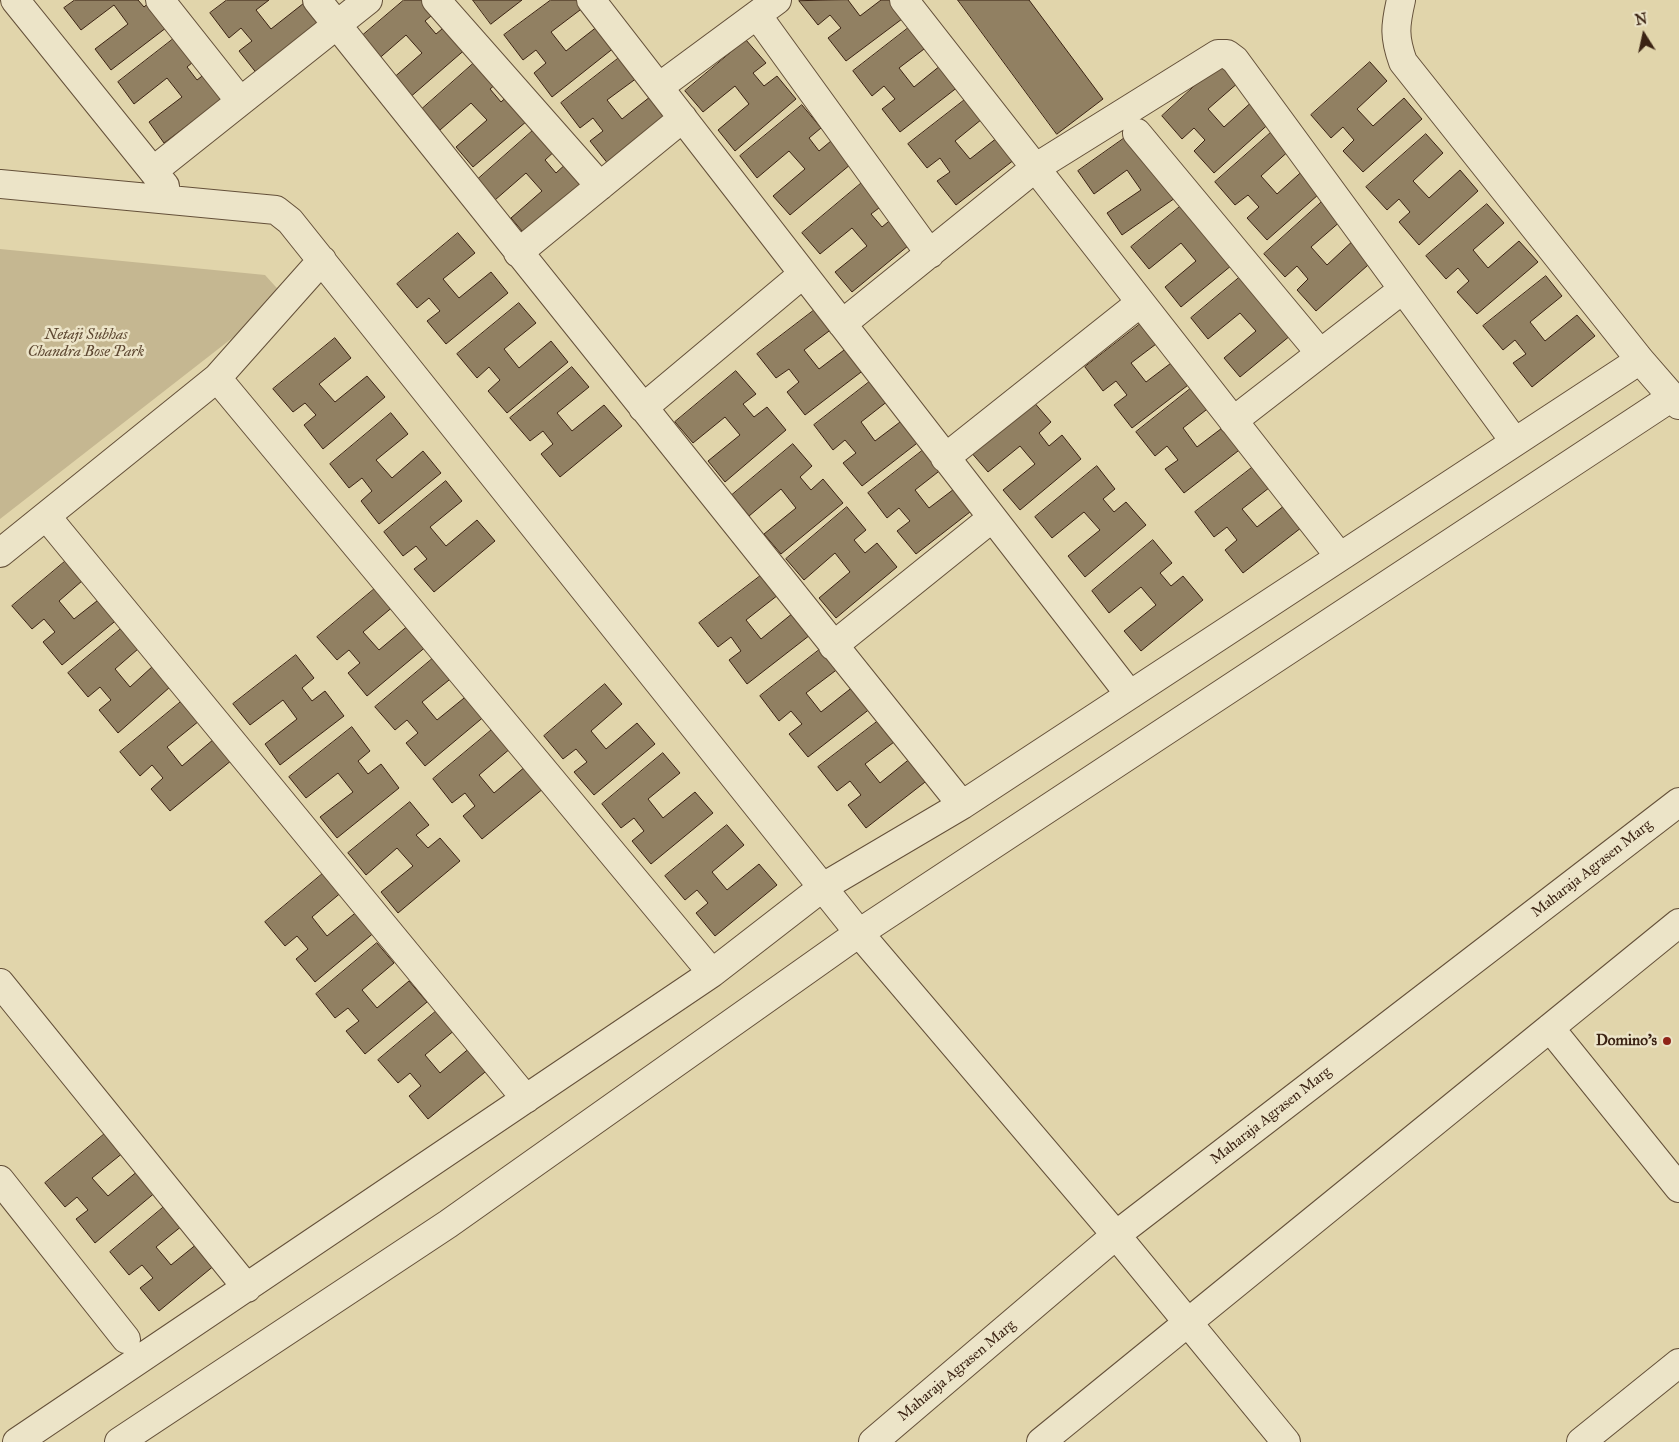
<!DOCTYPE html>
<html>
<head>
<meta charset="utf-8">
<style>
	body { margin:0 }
	#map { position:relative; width:1679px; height:1442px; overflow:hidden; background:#e1d5ab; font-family:"IM FELL Great Primer",serif }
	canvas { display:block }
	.north { position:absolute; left:1619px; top:10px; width:50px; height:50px; -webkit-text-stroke:4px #ece4c8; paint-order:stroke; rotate:350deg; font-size:14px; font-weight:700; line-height:20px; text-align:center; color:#3b2313 }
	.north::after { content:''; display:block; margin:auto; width:18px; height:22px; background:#3b2313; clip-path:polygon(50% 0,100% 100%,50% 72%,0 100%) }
</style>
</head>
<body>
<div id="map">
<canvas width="1679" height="1442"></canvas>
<div class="north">N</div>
</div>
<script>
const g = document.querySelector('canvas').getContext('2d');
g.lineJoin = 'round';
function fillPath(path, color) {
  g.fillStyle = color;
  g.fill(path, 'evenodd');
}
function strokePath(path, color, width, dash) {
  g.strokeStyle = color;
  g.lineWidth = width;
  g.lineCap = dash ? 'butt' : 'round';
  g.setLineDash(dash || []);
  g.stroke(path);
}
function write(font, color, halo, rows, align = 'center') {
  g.font = font + ' "IM FELL Great Primer",serif';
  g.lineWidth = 5;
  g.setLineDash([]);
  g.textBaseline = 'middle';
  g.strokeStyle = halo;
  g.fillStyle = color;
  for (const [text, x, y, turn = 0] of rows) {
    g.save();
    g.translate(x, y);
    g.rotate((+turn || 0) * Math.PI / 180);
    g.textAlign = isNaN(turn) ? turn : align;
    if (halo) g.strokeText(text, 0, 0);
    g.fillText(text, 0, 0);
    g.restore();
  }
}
fillPath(new Path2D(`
	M0,249L265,275L285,297L0,519Z`), '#c5b791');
const building = new Path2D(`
	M75,0H138L144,7L152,0L175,21L111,70L95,49L128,24L114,5L81,30L64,8Z
	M227,0H269L256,10L271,29L304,3L321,25L258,75L239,51L252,41L241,28L229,38L210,13Z
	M404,0H427L437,11L425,21L436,34L448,24L468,47L408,99L391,80L422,53L406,35L375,62L356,41Z
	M473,0H522L491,24Z
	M551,0H578L584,7L551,32L566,51L598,26L615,47L552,97L534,73L546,63L536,50L523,60L504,35Z
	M848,0L860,16L881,0H900L910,13L846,61L828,38L841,28L830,15L818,25L799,1Z
	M958,0H1029L1103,99L1057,134Z
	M916,22L932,43L899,68L914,87L946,61L963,83L900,132L882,109L895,99L884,86L872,96L853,71Z
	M181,33L199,57L187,67L197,80L210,70L228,95L164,143L149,122L182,97L167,78L134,104L118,82Z
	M746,40L766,63L753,73L764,86L777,76L796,99L735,151L718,130L749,104L735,86L703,112L685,91Z
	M624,54L641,75L607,100L622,119L655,93L672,115L609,165L590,141L603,131L593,118L580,128L561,103Z
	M482,56L502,79L490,89L501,102L513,91L534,115L473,167L456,147L487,120L471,103L440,130L422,109Z
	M1221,62L1239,82L1208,109L1224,127L1255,99L1273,120L1214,173L1194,151L1205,140L1194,128L1182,139L1162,116Z
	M1370,62L1387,81L1357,109L1373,126L1404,98L1422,119L1363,172L1343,151L1354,140L1343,127L1331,138L1311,115Z
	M971,95L987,115L955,141L970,159L1002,134L1019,156L956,205L937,181L950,172L940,158L927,168L908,144Z
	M802,105L821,128L809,138L819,151L831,141L851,164L790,215L773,196L805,169L789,151L757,178L740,156Z
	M1143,125L1188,189L1122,235L1107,213L1141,190L1127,170L1094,194L1078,171Z
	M537,127L557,149L545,160L556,173L568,162L588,185L528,238L511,218L542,191L526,173L495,200L477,180Z
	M1275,129L1292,148L1261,176L1277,194L1308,166L1327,187L1267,240L1247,218L1259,207L1248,195L1235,205L1215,182Z
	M1426,134L1443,153L1413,181L1429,198L1460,170L1478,191L1419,245L1399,222L1410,212L1399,199L1387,210L1366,187Z
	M864,181L883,205L871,214L882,227L894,217L914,241L852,292L835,272L867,246L852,228L820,254L802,233Z
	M1193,196L1243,256L1181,307L1165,287L1196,261L1181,243L1149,269L1131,247Z
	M1324,200L1342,220L1311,247L1327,265L1357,237L1376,258L1316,311L1297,290L1308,279L1297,266L1285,277L1264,254Z
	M1487,204L1504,223L1473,250L1488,268L1519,241L1538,262L1477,314L1457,292L1469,281L1458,268L1446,279L1426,256Z
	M458,233L475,253L443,279L459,298L491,272L508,293L446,344L427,321L440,311L429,298L417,308L397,284Z
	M1252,267L1302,326L1240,377L1224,358L1256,331L1240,313L1208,339L1191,318Z
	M1546,276L1562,296L1530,322L1545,341L1577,315L1595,336L1532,387L1513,363L1526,354L1515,340L1503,350L1483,326Z
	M519,303L536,323L504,349L519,368L551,341L568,362L507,413L488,391L500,380L489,367L477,378L457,354Z
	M821,305L837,325L804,350L819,369L852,344L869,366L805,415L787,392L799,382L789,369L776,378L757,354Z
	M1148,318L1164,338L1131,363L1146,382L1179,357L1196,379L1132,428L1114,405L1127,395L1116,381L1103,391L1085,367Z
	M335,338L351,358L319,384L335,402L367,376L385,397L323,449L304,425L316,415L305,403L293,412L273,389Z
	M572,367L589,387L557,413L572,431L604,405L622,426L560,477L541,454L553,444L543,431L530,441L510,418Z
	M736,371L756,394L743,404L754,417L767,407L786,430L725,482L708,461L740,435L725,417L693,443L675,422Z
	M877,376L893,397L861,422L875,441L908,416L925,437L862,486L843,463L856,453L845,440L833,450L814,425Z
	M1199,382L1215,403L1183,428L1197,447L1230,422L1247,444L1184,493L1165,469L1178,460L1167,446L1155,456L1136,432Z
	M1032,400L1051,422L1039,433L1049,446L1062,435L1081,459L1020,510L1003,490L1035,464L1020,446L988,472L970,451Z
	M391,413L408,434L376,460L392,478L423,451L441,473L379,524L361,501L372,491L362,478L349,488L330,464Z
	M793,444L812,466L800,477L811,490L823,479L843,503L781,554L764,534L796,508L781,489L749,516L732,495Z
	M931,444L947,465L915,490L929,508L962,483L979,505L916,554L897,531L910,521L899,508L887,518L868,493Z
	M1258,463L1274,484L1242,509L1257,527L1289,502L1306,524L1243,573L1225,550L1237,540L1227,527L1214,537L1195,512Z
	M1097,466L1115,489L1103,499L1114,512L1126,502L1146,525L1085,577L1068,556L1100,530L1084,512L1052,538L1035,517Z
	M446,481L462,501L430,527L446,546L477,520L495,541L434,592L414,569L427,559L416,546L403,556L384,532Z
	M847,507L866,530L854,540L865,553L877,543L897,567L836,618L819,598L850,572L835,553L804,580L786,559Z
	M1153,540L1172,563L1160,573L1171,586L1183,576L1203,600L1141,651L1124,631L1156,605L1141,587L1109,613L1092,591Z
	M74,554L90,574L59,601L74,619L102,597L119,618L62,665L43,642L55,632L44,619L32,629L12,606Z
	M763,574L778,595L746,620L761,639L793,613L810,635L747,684L729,660L741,651L731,637L718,647L699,623Z
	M378,586L395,605L363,632L379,650L410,624L428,645L367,696L348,673L360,663L349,650L337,660L317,637Z
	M122,628L138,649L115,669L130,687L153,666L170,687L118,733L99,710L111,700L100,687L88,697L68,673Z
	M823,647L839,668L806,693L821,712L854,686L871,708L808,757L789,734L802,724L791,711L779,721L760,696Z
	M296,655L314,678L302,688L312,701L325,691L344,716L280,765L265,744L297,719L283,700L250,725L233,704Z
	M437,655L454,676L422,702L437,720L469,694L486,715L425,766L406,743L418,733L407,720L395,730L375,707Z
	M605,684L622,704L591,731L606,749L637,723L655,744L594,795L574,772L587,762L576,749L563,759L544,736Z
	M182,701L199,721L167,747L182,766L214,739L232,760L170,811L151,789L163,778L152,765L140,776L120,752Z
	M882,718L898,739L865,764L880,783L912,757L929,779L866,828L848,805L861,795L850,781L837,791L818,767Z
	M352,727L370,751L358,761L368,774L381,764L399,788L337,838L320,817L353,792L338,773L306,798L289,777Z
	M494,728L511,748L479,775L494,793L526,766L544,788L482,839L463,816L475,806L465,793L452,803L433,779Z
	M663,753L680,773L648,799L663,818L695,792L713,813L651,864L632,841L644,831L634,818L621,828L602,804Z
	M410,802L429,825L416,835L428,848L440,838L460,861L398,913L381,892L413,866L397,848L366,875L348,853Z
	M727,825L744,845L712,872L727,890L759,864L777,885L715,936L696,913L708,903L697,890L685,900L665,876Z
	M326,871L343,891L312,917L327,936L359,910L376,931L315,982L296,959L308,949L297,936L285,946L265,922Z
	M377,943L394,963L362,990L377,1008L409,981L427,1002L365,1054L346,1031L359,1021L348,1008L335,1018L316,994Z
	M440,1008L456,1029L425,1055L440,1073L472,1046L490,1068L428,1119L409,1096L421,1086L410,1073L398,1083L378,1060Z
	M107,1132L124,1152L92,1178L108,1196L139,1170L157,1191L95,1243L76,1219L88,1210L77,1197L65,1207L45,1183Z
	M171,1201L188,1221L156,1247L171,1265L203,1239L221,1260L159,1311L140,1288L153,1278L142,1265L129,1275L110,1252Z`);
fillPath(building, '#918062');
strokePath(building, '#3b2313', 1);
const minor = new Path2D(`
	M15,0L165,186
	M160,0L240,101
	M317,0L962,805
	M436,0L600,186
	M591,0L1130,695
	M904,0L1340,557
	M1401,0C1395,26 1394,37 1403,62L1640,360L1679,405
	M757,15L930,254
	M659,87L777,0
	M1137,133L1320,353
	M153,171L368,0
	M0,184L276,210L290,221L859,933L1116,1235L1286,1442
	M518,253L683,118
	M842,324L1035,168L1218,54H1227L1235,60L1515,442
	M217,378L712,973
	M643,408L803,274
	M1233,421L1402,290
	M945,458L1140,303
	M46,516L526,1099
	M0,553L217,378L322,260
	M833,646L992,518
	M0,983L247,1288
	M1550,1028L1679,1188
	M0,1180L126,1339
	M17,1442L712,973L823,887L962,805L1640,360
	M119,1442L448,1224L859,933L1672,397
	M873,1442L1116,1235L1679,802
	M1041,1442L1679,923
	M1581,1442L1679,1363`);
strokePath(minor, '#645039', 30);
strokePath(minor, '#ece4c8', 28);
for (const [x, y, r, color] of [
	[1667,1041,5,"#8f2418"]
]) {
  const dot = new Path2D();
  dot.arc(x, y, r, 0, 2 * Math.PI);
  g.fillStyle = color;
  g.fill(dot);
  strokePath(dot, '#ece4c8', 2);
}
write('italic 15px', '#5e4832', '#ece4c8', [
	["Netaji Subhas",86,335],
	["Chandra Bose Park",86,352]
]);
write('15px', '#3b2313', '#ece4c8', [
	["Maharaja Agrasen Marg",1592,869,-38],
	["Maharaja Agrasen Marg",1271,1116,-38],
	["Maharaja Agrasen Marg",957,1371,-40]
]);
write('bold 15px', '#3b2313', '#ece4c8', [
	["Domino's",1657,1041]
], 'right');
</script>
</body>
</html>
